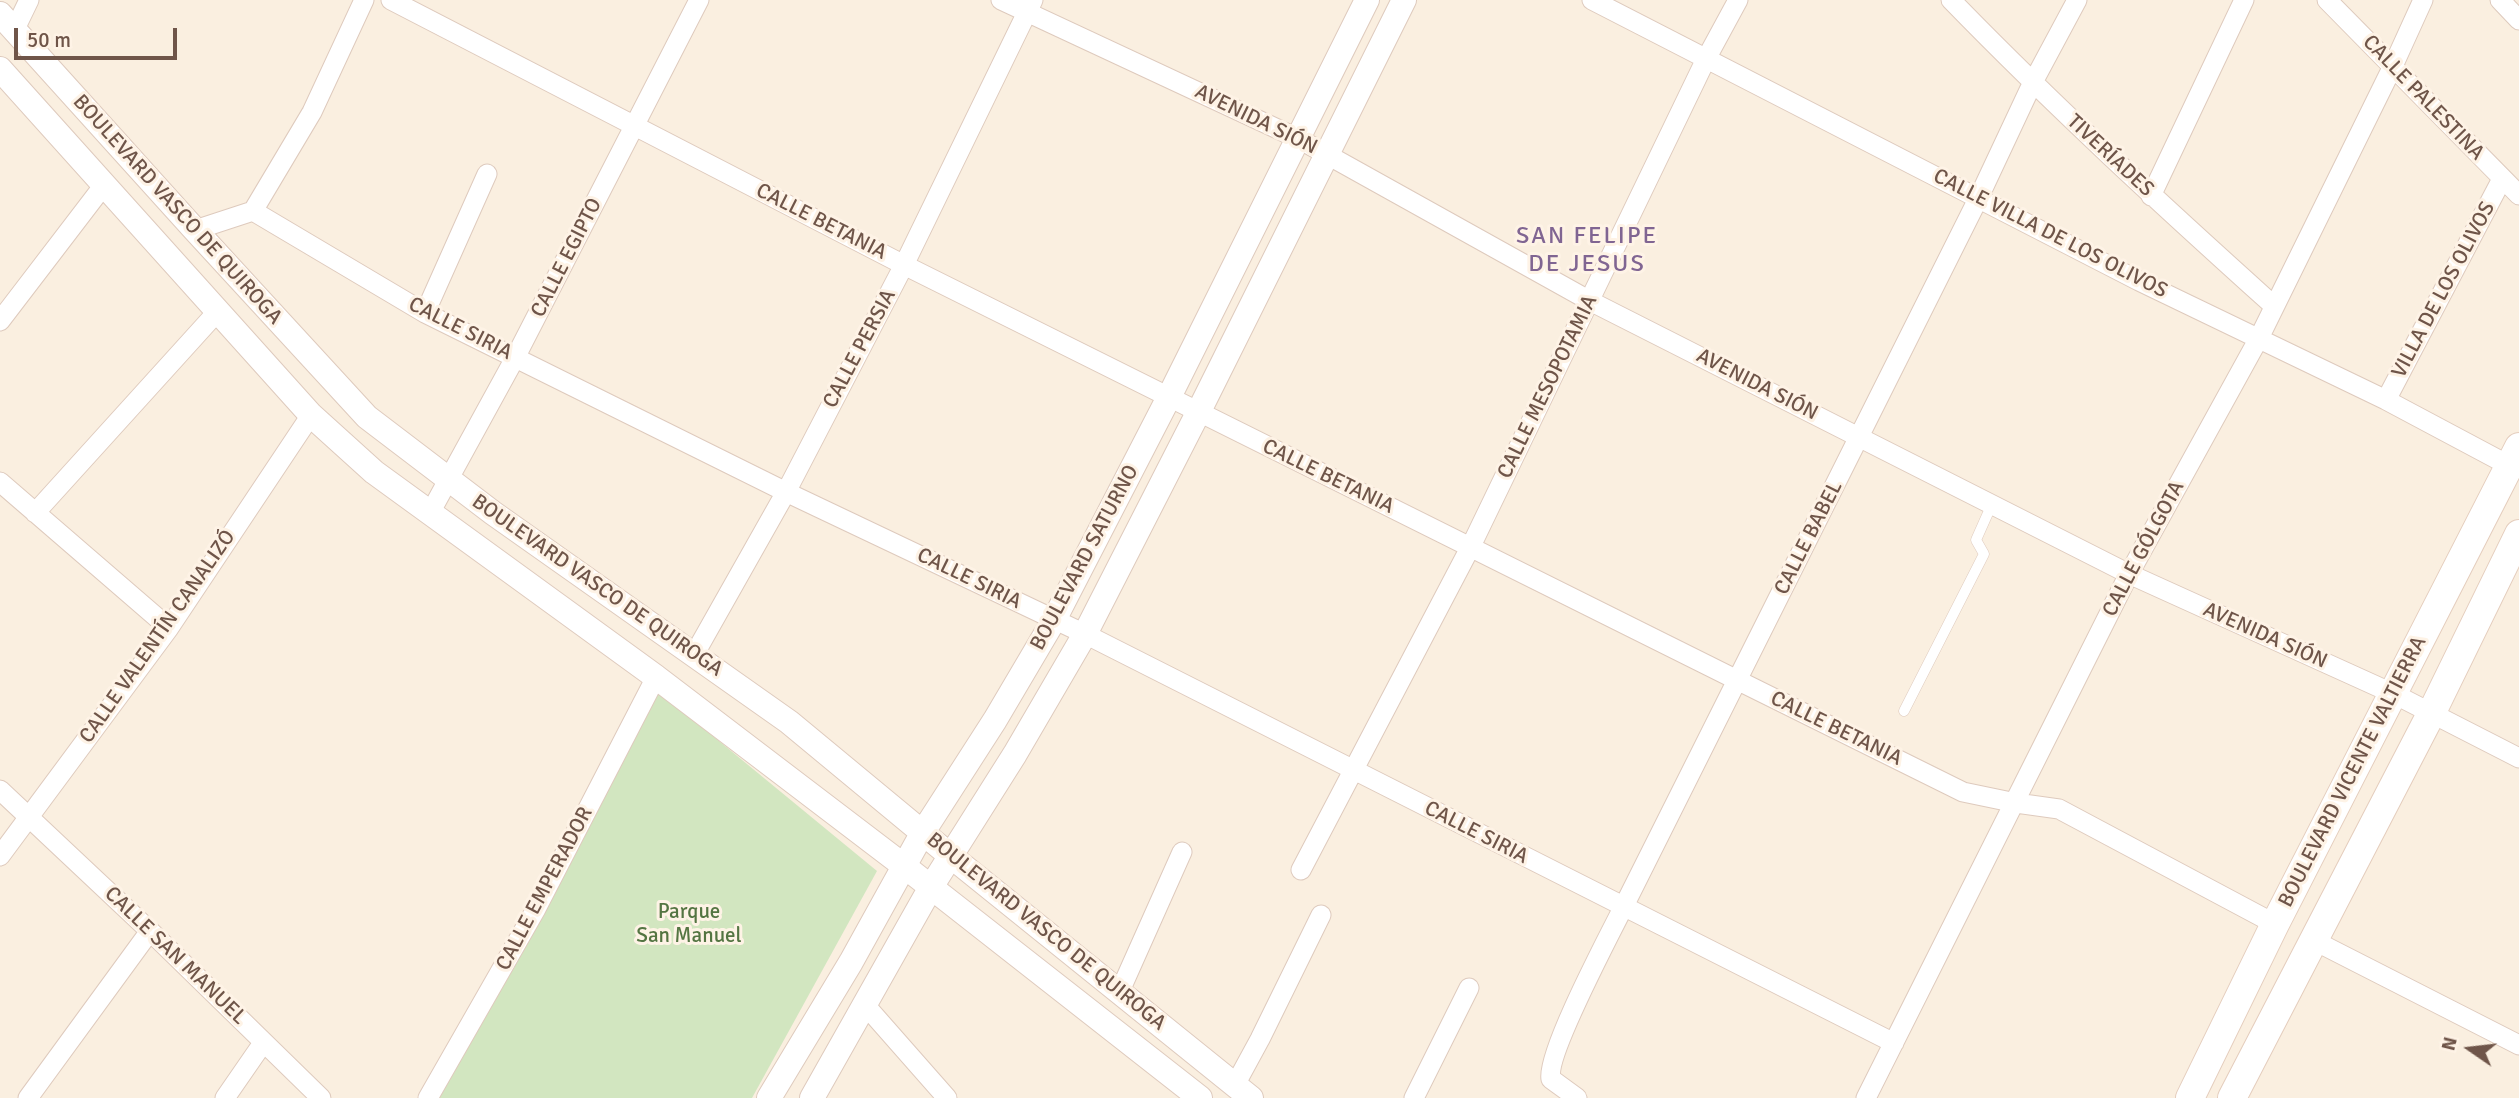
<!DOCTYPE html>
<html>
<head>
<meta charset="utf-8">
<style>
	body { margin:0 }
	#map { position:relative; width:2519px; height:1098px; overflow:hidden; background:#faefe0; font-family:Signika,sans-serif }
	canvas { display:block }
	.north { position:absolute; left:2435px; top:1014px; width:70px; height:70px; -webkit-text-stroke:5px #fef3e6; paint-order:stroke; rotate:284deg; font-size:19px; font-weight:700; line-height:28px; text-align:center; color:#6f5549 }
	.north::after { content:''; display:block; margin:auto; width:24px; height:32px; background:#6f5549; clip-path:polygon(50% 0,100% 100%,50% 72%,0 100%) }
	.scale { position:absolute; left:14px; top:28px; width:163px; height:32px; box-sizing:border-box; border:4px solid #6f5549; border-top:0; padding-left:9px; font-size:21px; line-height:24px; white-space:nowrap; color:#6f5549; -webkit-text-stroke:5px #fef3e6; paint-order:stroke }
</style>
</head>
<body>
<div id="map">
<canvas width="2519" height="1098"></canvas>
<div class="north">N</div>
<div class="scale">50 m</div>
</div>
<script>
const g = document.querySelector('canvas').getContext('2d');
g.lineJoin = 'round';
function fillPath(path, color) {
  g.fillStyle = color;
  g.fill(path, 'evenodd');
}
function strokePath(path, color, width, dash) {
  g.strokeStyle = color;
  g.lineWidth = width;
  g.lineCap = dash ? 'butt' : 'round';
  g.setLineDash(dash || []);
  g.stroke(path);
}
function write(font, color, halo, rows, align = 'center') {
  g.font = font + ' Signika,sans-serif';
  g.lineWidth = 6;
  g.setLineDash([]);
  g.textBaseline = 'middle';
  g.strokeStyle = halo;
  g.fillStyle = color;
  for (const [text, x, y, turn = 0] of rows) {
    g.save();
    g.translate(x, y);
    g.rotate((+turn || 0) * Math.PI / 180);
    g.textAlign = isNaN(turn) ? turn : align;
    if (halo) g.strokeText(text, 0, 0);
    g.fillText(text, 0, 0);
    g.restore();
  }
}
fillPath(new Path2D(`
	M657,690L877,871L752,1098H438Z`), '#d2e6c0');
const service = new Path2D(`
	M1904,711L1984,554L1976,540L1992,504`);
const minor = new Path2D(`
	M391,0L904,265L1737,680L1963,792L2016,803L2059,809L2275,924
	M1001,0L1299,139L1590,301L2129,574L2394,694L2519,758
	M1592,0L2139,281L2386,400L2510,466
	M1951,0C2055,107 2164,207 2274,306
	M2327,0L2519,195
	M2500,0L2519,20
	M14,31L29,0
	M2151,196L2244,0
	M253,211L312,112L364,0
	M195,230L253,211L425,313L786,492L1085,634L1894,1043
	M425,313L487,174
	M0,321L104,185
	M2386,400L2502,179
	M0,482L169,628
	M35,513L218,311
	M430,513L515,358L699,0
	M694,655L786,492L904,265L1033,0
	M0,790L150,931L321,1098
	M0,856L169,628L311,415
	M1301,870L1471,546L1706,59L1738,0
	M2313,940L2519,1045
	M1120,991L1182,852
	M866,1006L947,1098
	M1235,1085L1260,1039L1321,915
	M28,1098L150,931
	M225,1098L263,1043
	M428,1098L536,909L656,677
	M1414,1098L1469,988
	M1577,1098L1551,1079C1545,1056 1611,932 1625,904C1742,668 1862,433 1979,197L2032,84L2077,0
	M1866,1098L2129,574L2259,338L2393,66L2423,0`);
const tertiary = new Path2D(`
	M0,14L195,230L367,417L493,513L789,722L952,857L1251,1098
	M0,69L311,415L374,472L656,677L904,866L1200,1098
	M769,1098L851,962L923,832L995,720L1054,620L1169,397L1367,0
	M812,1098L931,887L1015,754L1085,634L1198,413L1404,0`);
const secondary = new Path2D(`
	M2190,1098L2275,924L2519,447
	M2232,1098L2431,714L2519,534`);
strokePath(service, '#decabd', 11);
strokePath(minor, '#decabd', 21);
strokePath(tertiary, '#decabd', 26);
strokePath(secondary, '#e4cdbd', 30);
strokePath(service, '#fff', 10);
strokePath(minor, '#fff', 19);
strokePath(tertiary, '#fff', 24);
strokePath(secondary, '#fff', 28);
write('21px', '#6f5549', '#fef3e6', [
	["CALLE PALESTINA",2423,98,46],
	["AVENIDA SIÓN",1256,120,26],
	["TIVERÍADES",2110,156,43],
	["BOULEVARD VASCO DE QUIROGA",177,210,48],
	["CALLE BETANIA",821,222,27],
	["CALLE VILLA DE LOS OLIVOS",2050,234,27],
	["CALLE EGIPTO",567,258,-63],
	["VILLA DE LOS OLIVOS",2444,290,-62],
	["CALLE SIRIA",460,329,27],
	["CALLE PERSIA",860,349,-62],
	["AVENIDA SIÓN",1757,385,27],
	["CALLE MESOPOTAMIA",1548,387,-64],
	["CALLE BETANIA",1328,477,26],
	["CALLE BABEL",1809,538,-63],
	["CALLE GÓLGOTA",2144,549,-62],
	["BOULEVARD SATURNO",1085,558,-62],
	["CALLE SIRIA",969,579,26],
	["BOULEVARD VASCO DE QUIROGA",597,586,35],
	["AVENIDA SIÓN",2265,636,24],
	["CALLE VALENTÍN CANALIZÓ",158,637,-55],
	["CALLE BETANIA",1836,729,26],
	["BOULEVARD VICENTE VALTIERRA",2353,772,-63],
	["CALLE SIRIA",1476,833,27],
	["CALLE EMPERADOR",545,889,-62],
	["BOULEVARD VASCO DE QUIROGA",1046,932,39],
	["CALLE SAN MANUEL",175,956,44]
]);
write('21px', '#547542', '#fef3e6', [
	["Parque",689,912],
	["San Manuel",689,936]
]);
g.letterSpacing = '2px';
write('24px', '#806592', '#fef3e6', [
	["SAN FELIPE",1587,237],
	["DE JESUS",1587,265]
]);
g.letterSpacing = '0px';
</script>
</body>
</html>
